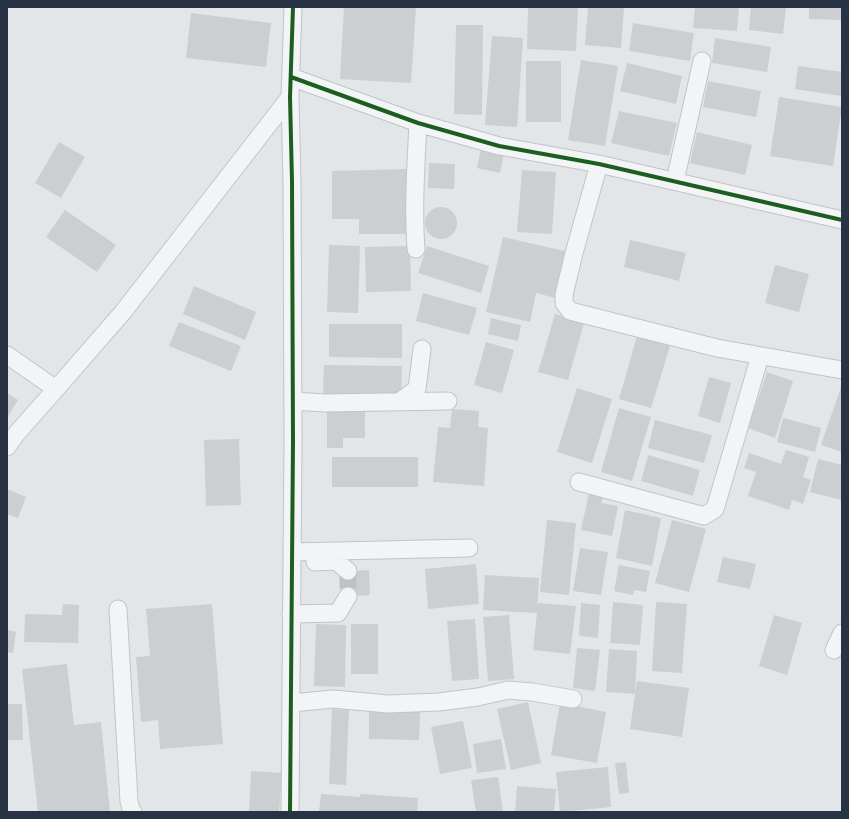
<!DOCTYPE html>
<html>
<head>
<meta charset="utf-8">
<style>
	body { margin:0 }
	#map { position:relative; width:849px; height:819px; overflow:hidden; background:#e3e6e9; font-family:"PT Sans",sans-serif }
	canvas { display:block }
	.frame { position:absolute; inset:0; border:8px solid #283345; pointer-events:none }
</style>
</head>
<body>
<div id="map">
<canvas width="849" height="819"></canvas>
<div class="frame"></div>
</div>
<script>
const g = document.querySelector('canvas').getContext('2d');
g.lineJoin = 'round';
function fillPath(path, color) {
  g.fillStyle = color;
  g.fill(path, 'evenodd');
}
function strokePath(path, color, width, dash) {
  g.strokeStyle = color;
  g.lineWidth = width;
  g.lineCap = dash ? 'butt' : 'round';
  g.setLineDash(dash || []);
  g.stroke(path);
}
fillPath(new Path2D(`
	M344,7H396L416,8L411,83L340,79Z
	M528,7H578L576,51L527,49Z
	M588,7H624L621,48L585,45Z
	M695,7H739L737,31L693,28Z
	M751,7H786L783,34L749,30Z
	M809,7H842V20L809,19Z
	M191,13L271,23L266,67L186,58Z
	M633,23L694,33L690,61L629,51Z
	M456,25H483L482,115L454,114Z
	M492,36L523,38L517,127L485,125Z
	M715,38L771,47L767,72L712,63Z
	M581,60L618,66L605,146L568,140Z
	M526,61H561V122H526Z
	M627,63L682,76L676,104L620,91Z
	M798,66L842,72V85L841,96L795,89Z
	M708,81L761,91L756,117L703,107Z
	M779,97L842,107L833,166L770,156Z
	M619,111L677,123L669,156L611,143Z
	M697,132L752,145L745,175L690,163Z
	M59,142L85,157L61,198L35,183Z
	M481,148L504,153L500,173L477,168Z
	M429,163L455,164L454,189L428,188Z
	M406,169V234H359V219H332V171Z
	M522,170L556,172L552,234L517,232Z
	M425 223a16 16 0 1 1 32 0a16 16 0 1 1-32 0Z
	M65,210L116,245L97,272L46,237Z
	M503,237L569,252L559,299L536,293L530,322L486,312Z
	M630,240L686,253L679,281L624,267Z
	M329,245L360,246L358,313L327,312Z
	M410,246L411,291L366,292L365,247Z
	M427,246L489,266L481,293L418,273Z
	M775,265L809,274L799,312L765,303Z
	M194,286L256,312L245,340L183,314Z
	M423,293L477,308L469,335L416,321Z
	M555,314L584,323L568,380L538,372Z
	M491,318L521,325L518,341L488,334Z
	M179,322L241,346L231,371L169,346Z
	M329,324H402V358L329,357Z
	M637,336L670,346L651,408L619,399Z
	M486,342L514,350L502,393L474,385Z
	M324,365L402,366L401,399L323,397Z
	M767,372L793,381L775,438L748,428Z
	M709,377L731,383L720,423L698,416Z
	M842,384V452L821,445Z
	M577,388L612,399L592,463L557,452Z
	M7,393L18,400L7,418Z
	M619,408L651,417L632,481L601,472Z
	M452,409L479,411L478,427L488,428L484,486L433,482L438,427L450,428Z
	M327,410H365V438H343V448H327Z
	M783,418L821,428L815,452L777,442Z
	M655,420L712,435L704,463L648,448Z
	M239,439L241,505L206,506L204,440Z
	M786,450L809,457L803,477L811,480L803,504L792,500L789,510L748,496L756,472L744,468L749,453L781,464Z
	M648,455L700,470L693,496L641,481Z
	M332,457H418V487H332Z
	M818,459L842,465V500L810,492Z
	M7,489L26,497L18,518L7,514Z
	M589,493L603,496L601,503L618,506L612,536L581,530Z
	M625,510L661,518L652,566L616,558Z
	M547,520L576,523L569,595L540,592Z
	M672,520L706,529L689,592L655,583Z
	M580,548L608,552L601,595L573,591Z
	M723,557L756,564L750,589L717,582Z
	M476,564L479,604L428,609L425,569Z
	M619,565L650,571L646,592L634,590L633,595L614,591Z
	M369,570L370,595L341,597L339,572Z
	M485,575L539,578L537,613L483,610Z
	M613,602L643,605L640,645L610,643Z
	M656,602L687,604L682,673L652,671Z
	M538,603L576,606L570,654L533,650Z
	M581,603L600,605L598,638L579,636Z
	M63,604L79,605L78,643L24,642L25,614L62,615Z
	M212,604L223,744L160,749L158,720L141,722L136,657L150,656L146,609Z
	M509,615L514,679L488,681L483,617Z
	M774,615L802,623L787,675L759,666Z
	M475,619L479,679L452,681L447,621Z
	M316,624L346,625L345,687L314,686Z
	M351,624H378V674H351Z
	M7,630L16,632L13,653L7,652Z
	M577,648L600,650L595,691L573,688Z
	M609,649L637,651L635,694L606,692Z
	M67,664L74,725L101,722L110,812H38L22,669Z
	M637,681L689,688L682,737L630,729Z
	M528,702L541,763L511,770L497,709Z
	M560,703L606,712L597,763L551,755Z
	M7,704H22L23,740H7Z
	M332,709L349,710L346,785L329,784Z
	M369,711L420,712L419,740L369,739Z
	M463,721L472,768L440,774L431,727Z
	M501,739L506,769L477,773L473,744Z
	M626,762L629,793L619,794L615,763Z
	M608,767L611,807L560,812L556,772Z
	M251,771L282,773L279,812H249Z
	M498,777L503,812H476L471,780Z
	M517,786L556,789L554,812H515Z
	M321,794L360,797V794L418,798L417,812H319Z`), '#ccced2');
strokePath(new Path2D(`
	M348,571V596`), '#bec2c8', 17, [17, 8]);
const minor = new Path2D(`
	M291,77L418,123L499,146L599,164L842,220
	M599,164L574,253L564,295V303L570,311L717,348L842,370
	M675,181L702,61
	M416,249C413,207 416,165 418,123
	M7,355L56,389
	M293,401L325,403L448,401
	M400,401L417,389L422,349
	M7,447L17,433L56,389L123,312L290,97
	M579,482L704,516L715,509L760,356
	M292,552L469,548
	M315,562L336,561L348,571
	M118,609L129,801L131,809L133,812
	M291,614L338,613L348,596
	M834,650L842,633
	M292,703L333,699L388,704L439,702L478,697L508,690L532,692L573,699
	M290,812L293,441L292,181L290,97L293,7`);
strokePath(minor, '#c1c4c7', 19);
strokePath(minor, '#f3f4f5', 17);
strokePath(new Path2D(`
	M291,77L418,123L499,146L599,164L842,220
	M290,812L293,441L292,181L290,97L293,7`), '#1b5e20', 4);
</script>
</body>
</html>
